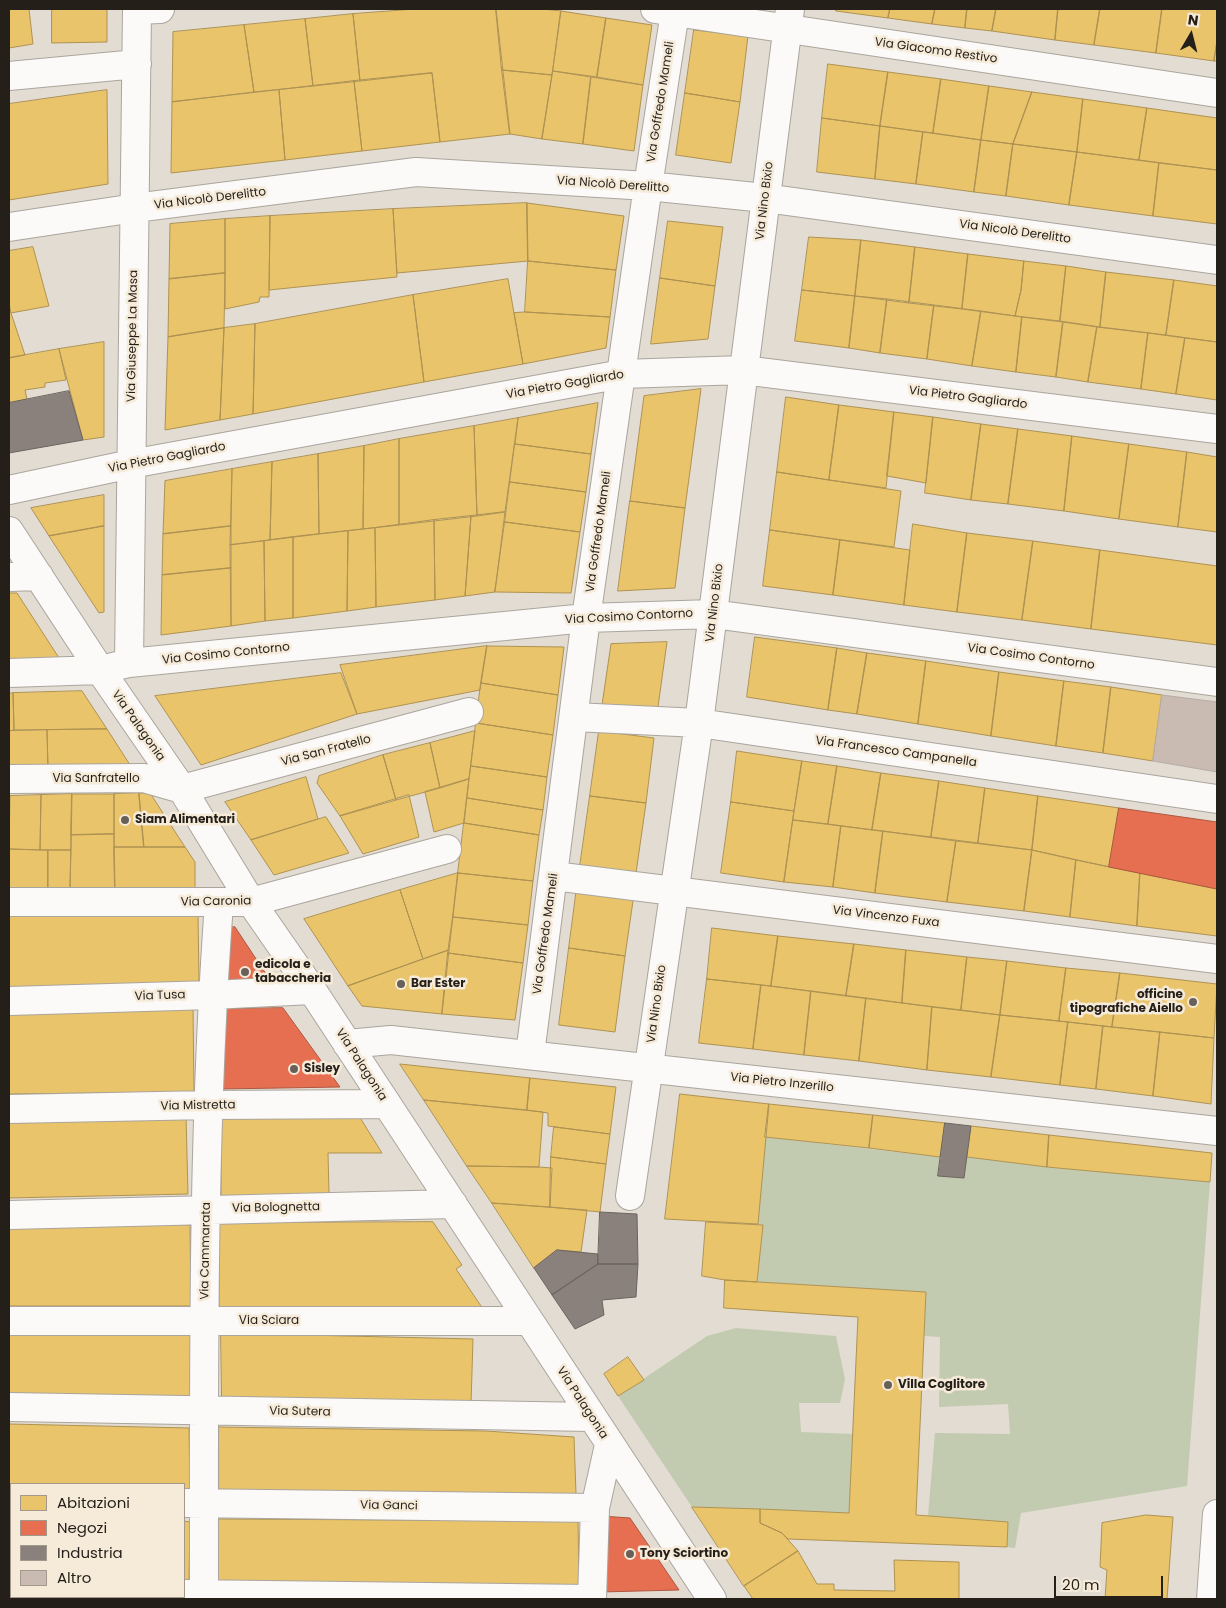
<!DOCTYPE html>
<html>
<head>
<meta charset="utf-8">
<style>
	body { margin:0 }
	#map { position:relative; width:1226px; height:1608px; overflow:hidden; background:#e3dcd2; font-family:Poppins,sans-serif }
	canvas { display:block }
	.frame { position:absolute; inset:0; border:10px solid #241f19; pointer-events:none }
	.legend { position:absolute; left:10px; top:1483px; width:175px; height:115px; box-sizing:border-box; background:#f6ead9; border:1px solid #a2998c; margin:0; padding:6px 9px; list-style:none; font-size:15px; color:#241f19 }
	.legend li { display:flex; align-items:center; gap:10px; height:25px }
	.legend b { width:25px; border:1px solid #a2998c }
	.north { position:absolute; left:1166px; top:10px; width:50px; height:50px; -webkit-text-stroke:4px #f6ead9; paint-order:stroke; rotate:8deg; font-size:14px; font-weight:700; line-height:20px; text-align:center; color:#241f19 }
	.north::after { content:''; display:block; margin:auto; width:18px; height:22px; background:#241f19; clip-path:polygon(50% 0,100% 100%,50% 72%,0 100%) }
	.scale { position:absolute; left:1054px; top:1576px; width:109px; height:22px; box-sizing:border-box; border:2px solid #241f19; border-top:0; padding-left:6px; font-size:15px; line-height:18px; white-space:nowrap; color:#241f19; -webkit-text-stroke:4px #f6ead9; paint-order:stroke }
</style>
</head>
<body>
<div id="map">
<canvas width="1226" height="1608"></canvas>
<div class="frame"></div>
<ul class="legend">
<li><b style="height:14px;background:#e9c46a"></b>Abitazioni</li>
<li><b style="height:14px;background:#e76f51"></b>Negozi</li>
<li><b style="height:14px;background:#8a817c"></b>Industria</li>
<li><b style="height:14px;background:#c9bab2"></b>Altro</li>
</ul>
<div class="north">N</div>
<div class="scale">20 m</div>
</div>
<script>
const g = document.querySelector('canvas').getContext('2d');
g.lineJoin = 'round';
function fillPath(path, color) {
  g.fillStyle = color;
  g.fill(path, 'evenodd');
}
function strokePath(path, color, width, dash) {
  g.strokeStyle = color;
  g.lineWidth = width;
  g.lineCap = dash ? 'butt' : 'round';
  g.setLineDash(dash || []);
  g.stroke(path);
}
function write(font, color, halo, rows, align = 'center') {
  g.font = font + ' Poppins,sans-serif';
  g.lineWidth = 5;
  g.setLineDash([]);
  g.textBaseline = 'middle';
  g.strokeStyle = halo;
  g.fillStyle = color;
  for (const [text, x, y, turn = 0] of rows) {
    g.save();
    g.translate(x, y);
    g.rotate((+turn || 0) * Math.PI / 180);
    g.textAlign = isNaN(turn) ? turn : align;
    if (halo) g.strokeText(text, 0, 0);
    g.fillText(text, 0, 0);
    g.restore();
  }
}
fillPath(new Path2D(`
	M765,1137L940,1157L939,1176L964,1178L967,1157L1047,1167L1210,1182L1187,1486L1021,1513L1015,1548L1007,1547L1008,1522L928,1516L935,1433L1010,1434L1008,1404L939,1407L940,1337L924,1336L926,1292L757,1282L763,1225L758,1224Z
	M736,1328L836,1336L845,1379L840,1403H799L801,1432L853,1434L849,1513L692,1507L618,1396L707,1336Z`), '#c2cbaf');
const homes = new Path2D(`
	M9,9H29L33,44L9,48Z
	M52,9H107V42L52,43Z
	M416,9H496L510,134L440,142L432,73L360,81L353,14Z
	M496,9H543L561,11L552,75L502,70Z
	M836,9H890L888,18L836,11Z
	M890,9H935L932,24L888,18Z
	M935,9H967L965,28L932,24Z
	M967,9H996L992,31L965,28Z
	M996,9H1058L1055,40L992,31Z
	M1058,9H1100L1094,45L1055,40Z
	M1100,9H1162L1156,53L1094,45Z
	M1162,9H1217V41L1214,61L1156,53Z
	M561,11L606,18L597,77L553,71Z
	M353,14L360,81L313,86L305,19Z
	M606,18L652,25L643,85L597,77Z
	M305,19L313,86L254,92L244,25Z
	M244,25L254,92L172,102L173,32Z
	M694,30L748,36L740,102L685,93Z
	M1217,41V61H1214Z
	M828,64L888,72L880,126L822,118Z
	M502,70L552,75L542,139L510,134Z
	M553,71L591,77L583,144L542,139Z
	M888,72L941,79L933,133L880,126Z
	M432,73L440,142L362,151L354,81Z
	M591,77L643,85L634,151L583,144Z
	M941,79L989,86L981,140L933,133Z
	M354,81L362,151L285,160L279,90Z
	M989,86L1032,92L1013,144L981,140Z
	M107,90L108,184L9,200V104Z
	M279,90L285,160L171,173L172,102Z
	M1032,92L1083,99L1077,152L1013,144Z
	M685,93L740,102L731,163L676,155Z
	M1083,99L1147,108L1139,160L1077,152Z
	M1147,108L1217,118V170L1139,160Z
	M822,118L880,126L875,179L817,172Z
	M880,126L923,132L916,184L875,179Z
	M923,132L981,140L974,192L916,184Z
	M981,140L1013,144L1006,196L974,192Z
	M1013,144L1077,152L1069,205L1006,196Z
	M1077,152L1159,163L1153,216L1069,205Z
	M1159,163L1217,170V224L1153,216Z
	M527,203L624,216L616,270L528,261Z
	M527,203L528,261L397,273L393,209Z
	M393,209L397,277L269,290L270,216Z
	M270,216L269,297H260L259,302L225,309V219Z
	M225,219V273L169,279L170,224Z
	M668,221L723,227L715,286L660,278Z
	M809,237L861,240L855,296L802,290Z
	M861,240L915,247L909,303L855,296Z
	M33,247L49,306L11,313L9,303V251Z
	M915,247L968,254L962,309L909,303Z
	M968,254L1024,261L1021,290L1015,316L962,309Z
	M528,261L616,270L610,317L525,312Z
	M1024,261L1066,266L1060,321L1015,316L1021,290Z
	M1066,266L1106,272L1100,327L1060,321Z
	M1106,272L1174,280L1166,335L1100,327Z
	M225,273L224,328L168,337L169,279Z
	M660,278L715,286L708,339L651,344Z
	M508,279L523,364L424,382L413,295Z
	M1174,280L1217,286V342L1166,335Z
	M802,290L855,296L849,348L795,341Z
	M413,295L424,382L253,414L255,324Z
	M855,296L887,299L880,353L849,348Z
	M887,299L934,305L927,359L880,353Z
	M934,305L981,311L972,366L927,359Z
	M981,311L1022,317L1016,372L972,366Z
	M525,312L610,317L606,348L523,364L514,313Z
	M11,313L25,355L9,358V314Z
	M1022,317L1063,322L1056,377L1016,372Z
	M1063,322L1097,327L1088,382L1056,377Z
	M255,324L253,414L220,420L224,328Z
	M1097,327L1148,333L1141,389L1088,382Z
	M224,328L220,420L165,430L168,337Z
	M1148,333L1185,338L1176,394L1141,389Z
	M1185,338L1217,342V400L1176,394Z
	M104,342V437L83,440L59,349Z
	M59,349L66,380L45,383V387L25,390L27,399L9,403V358Z
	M701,389L685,508L630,501L644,396Z
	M786,397L839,405L829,480L777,472Z
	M598,403L591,454L515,444L518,418Z
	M839,405L894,412L886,488L829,480Z
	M894,412L933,417L926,483L887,476Z
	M933,417L981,424L971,500L925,493Z
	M518,418L505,512L477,516L474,426Z
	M981,424L1018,429L1008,504L971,500Z
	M474,426L477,516L399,525V439Z
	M1018,429L1072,436L1064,511L1008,504Z
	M1072,436L1129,444L1119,519L1064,511Z
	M399,439V525L363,529L364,446Z
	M515,444L591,454L586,492L510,482Z
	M1129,444L1187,452L1178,527L1119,519Z
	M364,446L363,529L319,534L318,454Z
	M1187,452L1217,457V532L1178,527Z
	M318,454L319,534L270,540L272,462Z
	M272,462L270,540L230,545L232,469Z
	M232,469L231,526L163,534L165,481Z
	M777,472L901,491L894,547L770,530Z
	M510,482L586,492L580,532L505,522Z
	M104,495V526L49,536L31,508Z
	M630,501L685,508L675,588L618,591Z
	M505,512L495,592L465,596L471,516Z
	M471,516L465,596L435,600L434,520Z
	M434,520L435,600L376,607L375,528Z
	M505,522L580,532L571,593L495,592Z
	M913,524L967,533L957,612L904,605Z
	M104,526V612L99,613L49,536Z
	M231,526V568L162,575L163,534Z
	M375,528L376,607L347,611L348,531Z
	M770,530L840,540L833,595L763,586Z
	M348,531L347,611L293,618V537Z
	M967,533L1033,541L1022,620L957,612Z
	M293,537V618L265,621L264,541Z
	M840,540L910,550L904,605L833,595Z
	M264,541L265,621L231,626L230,545Z
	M1033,541L1100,550L1091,629L1022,620Z
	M1100,550L1217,566V645L1091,629Z
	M231,568V626L161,635L162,575Z
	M9,593H17L61,661L9,663Z
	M755,637L837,648L828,710L747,697Z
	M667,642L657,714L602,705L611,644Z
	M487,646L480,690L357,714L340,665Z
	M487,646L564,647L558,695L481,683Z
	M837,648L867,653L857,714L828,710Z
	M867,653L926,661L918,724L857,714Z
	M926,661L999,672L991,736L918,724Z
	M999,672L1064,681L1056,746L991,736Z
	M341,673L357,714L201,765L155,696Z
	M1064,681L1111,687L1103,753L1056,746Z
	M481,683L558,695L553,735L476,723Z
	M1111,687L1162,695L1153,761L1103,753Z
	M82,691L107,729L14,730L13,693Z
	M9,693H13L14,730L9,731Z
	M476,723L553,735L547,777L471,766Z
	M107,729L132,768L48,769L47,730Z
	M47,730L48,769L9,770V731Z
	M475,731L469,779L440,788L430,743Z
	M599,731L654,738L646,803L590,796Z
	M430,743L440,788L396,800L383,755Z
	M737,751L802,761L794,811L731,802Z
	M383,755L396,800L340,816L317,783L319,776Z
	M802,761L837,766L828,824L793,820Z
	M471,766L547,777L543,810L467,798Z
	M837,766L881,773L872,830L828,824Z
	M881,773L939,781L931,837L872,830Z
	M306,777L318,819L251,840L225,802Z
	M469,779L464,823L434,832L425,792Z
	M939,781L985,788L978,843L931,837Z
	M985,788L1038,796L1032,850L978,843Z
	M139,793H150L185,847H144Z
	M139,793L144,847H114V794Z
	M72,794H114V834L71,835Z
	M72,794L71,850H40L41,795Z
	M41,795L40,850L9,849L10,796Z
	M409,795L419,837L363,854L340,816Z
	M590,796L646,803L636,873L580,866Z
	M1038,796L1119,808L1109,867L1032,850Z
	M467,798L543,810L539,835L464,823Z
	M731,802L794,811L784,882L721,873Z
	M326,817L349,853L274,875L251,840Z
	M793,820L841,826L833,887L784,882Z
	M464,823L539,835L533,881L458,873Z
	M841,826L883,831L875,893L833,887Z
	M883,831L956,841L947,902L875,893Z
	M114,834L115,889L70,888L71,835Z
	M956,841L1032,850L1024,911L947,902Z
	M114,847H185L195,862V889H115Z
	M9,849L48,850V888L9,889Z
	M48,850H71L70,888H48Z
	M1032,850L1076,860L1070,917L1024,911Z
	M1076,860L1140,873L1137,926L1070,917Z
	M458,873L533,881L528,925L453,917Z
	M458,873L449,950L423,959L400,890Z
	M1140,873L1217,889V936L1137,926Z
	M577,887L634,894L625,956L569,948Z
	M400,890L423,959L348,986L304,919Z
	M198,913L199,983L9,989V916Z
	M453,917L528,925L523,963L448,953Z
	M712,928L778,936L771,986L707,979Z
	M778,936L854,944L846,996L771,986Z
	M854,944L906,950L902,1003L846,996Z
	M569,948L625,956L615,1032L559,1025Z
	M449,950L442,1014L362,1006L348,986Z
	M906,950L967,957L961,1010L902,1003Z
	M448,953L523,963L515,1020L442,1014Z
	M967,957L1007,961L1000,1015L961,1010Z
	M1007,961L1066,968L1059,1021L1000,1015Z
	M1066,968L1120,973L1112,1027L1059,1021Z
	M1120,973L1217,984L1214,1038L1112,1027Z
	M707,979L761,985L753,1049L699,1043Z
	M761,985L811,991L804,1055L753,1049Z
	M811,991L866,998L859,1061L804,1055Z
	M866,998L932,1007L927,1070L859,1061Z
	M193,1007L194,1092L9,1094V1012Z
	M932,1007L1000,1015L991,1077L927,1070Z
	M1000,1015L1068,1022L1060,1085L991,1077Z
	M1068,1022L1103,1026L1096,1089L1060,1085Z
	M1103,1026L1160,1032L1153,1096L1096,1089Z
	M1160,1032L1214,1038L1211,1104L1153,1096Z
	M400,1064L530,1078L527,1110L424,1100Z
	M530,1078L616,1087L610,1134L548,1126V1113L527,1110Z
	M680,1094L769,1104L758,1224L665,1219Z
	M424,1100L543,1112L539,1167L467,1166Z
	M769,1104L873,1115L869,1148L765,1137Z
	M186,1115L188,1194L9,1198V1118Z
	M873,1115L945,1123L940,1157L869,1148Z
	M359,1116L382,1153H328L329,1193L221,1197V1118Z
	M971,1126L1049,1135L1047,1167L967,1157Z
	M554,1127L610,1134L606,1164L551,1157Z
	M1049,1135L1212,1153L1210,1182L1047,1167Z
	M551,1157L606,1164L600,1212L550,1207Z
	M467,1166L539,1167L552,1168L550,1207L492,1203Z
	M492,1203L587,1210L581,1252L557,1250L534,1268Z
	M433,1222L462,1265L456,1269L483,1309H219V1223Z
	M706,1222L763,1225L757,1282L725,1280L702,1276Z
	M190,1223L191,1306H9V1227Z
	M725,1280L926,1292L916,1515L1008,1522L1007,1547L788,1539L782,1533L760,1523V1509L849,1513L858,1317L724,1308Z
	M192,1331L191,1398L9,1395V1332Z
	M221,1333L473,1339L471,1404L222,1401Z
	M628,1357L644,1380L618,1396L604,1374Z
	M9,1424L189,1428L190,1491H184V1484H11V1489H9Z
	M219,1427L486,1431L574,1437L576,1494L219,1493Z
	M692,1507L760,1509V1523L782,1533L798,1551L744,1586Z
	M9,1515H11V1577H9Z
	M1146,1515L1173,1517L1167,1599H1105L1107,1570L1100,1567L1102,1523Z
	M218,1519L578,1521L579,1588L218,1583Z
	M184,1521L190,1522L189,1582H184Z
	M798,1551L817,1584H834V1590L895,1591L894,1560L959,1562V1599H753L744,1586Z`);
fillPath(homes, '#e9c46a');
strokePath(homes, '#ae9252', 1);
const shops = new Path2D(`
	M1119,808L1217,822V889L1109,867Z
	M235,927L272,983H224L227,928Z
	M283,1008L340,1087L221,1089L222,1009Z
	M601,1516L630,1518L679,1590L600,1592Z`);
fillPath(shops, '#e76f51');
strokePath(shops, '#ac5740', 1);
const industry = new Path2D(`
	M69,391L83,440L9,453V403Z
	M945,1123L971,1126L964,1178L938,1176Z
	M600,1212L637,1214L638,1264H598Z
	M557,1250L598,1254V1264L552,1295L534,1268Z
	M598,1264H638L636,1297L602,1300L604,1315L575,1329L552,1295Z`);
fillPath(industry, '#8a817c');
strokePath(industry, '#6b645e', 1);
const building = new Path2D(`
	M1162,695L1217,702V772L1153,761Z`);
fillPath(building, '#c9bab2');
strokePath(building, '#b4ada7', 1);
const minor = new Path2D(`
	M655,9L1217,93
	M137,10L160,9
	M9,76L137,64
	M9,227L135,208L416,172L648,186L765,198L1217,260
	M9,490L131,464L622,374L743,370L1217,429
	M9,531L100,670L182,789L251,902L312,990L712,1599
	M9,577L39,576
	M129,663L137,9
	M9,673L100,670L129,663L586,618L713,614L1217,682
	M574,717L699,723L1217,799
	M9,779L144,778L182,789L469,712
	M554,876L1217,959
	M9,902H251L447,849
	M9,1001L212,995L312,990
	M347,1044L391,1040L1217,1131
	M530,1054L586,618L648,186L675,12
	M9,1109L209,1105L387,1104
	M630,1196L699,723L790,9
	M9,1215L453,1204
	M9,1321H529
	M9,1407L591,1417
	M9,1501H11
	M184,1503L595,1508
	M9,1592H11
	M184,1594L589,1599
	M204,1599C204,1367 202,1134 219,903
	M592,1599L595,1508L609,1445
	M1211,1599L1217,1514`);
strokePath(minor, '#aaa59d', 30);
strokePath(minor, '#fbfaf8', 28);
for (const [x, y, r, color] of [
	[125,820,5,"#67615a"],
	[245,972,5,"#67615a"],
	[401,984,5,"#67615a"],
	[1193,1002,5,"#67615a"],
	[294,1069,5,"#67615a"],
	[888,1385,5,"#67615a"],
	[630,1554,5,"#67615a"]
]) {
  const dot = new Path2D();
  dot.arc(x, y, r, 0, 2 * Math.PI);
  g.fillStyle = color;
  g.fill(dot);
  strokePath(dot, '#f6ead9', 2);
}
write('12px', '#241f19', '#f6ead9', [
	["Via Giacomo Restivo",936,51,8],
	["Via Goffredo Mameli",661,102,-81],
	["Via Nicolò Derelitto",613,185,4],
	["Via Nicolò Derelitto",210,199,-7],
	["Via Nino Bixio",765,201,-83],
	["Via Nicolò Derelitto",1015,232,8],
	["Via Giuseppe La Masa",133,336,-89],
	["Via Pietro Gagliardo",565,385,-10],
	["Via Pietro Gagliardo",968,398,7],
	["Via Pietro Gagliardo",167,458,-11],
	["Via Goffredo Mameli",599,532,-82],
	["Via Nino Bixio",715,603,-83],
	["Via Cosimo Contorno",629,617,-3],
	["Via Cosimo Contorno",226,654,-6],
	["Via Cosimo Contorno",1031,657,8],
	["Via Palagonia",138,726,55],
	["Via San Fratello",326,751,-15],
	["Via Francesco Campanella",896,752,8],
	["Via Sanfratello",96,779],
	["Via Caronia",216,902,-1],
	["Via Vincenzo Fuxa",886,917,7],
	["Via Goffredo Mameli",546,934,-82],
	["Via Tusa",160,996,-2],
	["Via Nino Bixio",657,1004,-82],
	["Via Palagonia",361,1065,57],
	["Via Pietro Inzerillo",782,1083,6],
	["Via Mistretta",198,1106,-1],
	["Via Bolognetta",276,1208,-1],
	["Via Cammarata",206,1251,-89],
	["Via Sciara",269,1321],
	["Via Palagonia",582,1403,57],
	["Via Sutera",300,1412,1],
	["Via Ganci",389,1506,1]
]);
write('bold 12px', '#241f19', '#f6ead9', [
	["Siam Alimentari",135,820],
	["edicola e",255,965],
	["tabaccheria",255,979],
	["Bar Ester",411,984],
	["officine",1183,995,"right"],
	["tipografiche Aiello",1183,1009,"right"],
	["Sisley",304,1069],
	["Villa Coglitore",898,1385],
	["Tony Sciortino",640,1554]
], 'left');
</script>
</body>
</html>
